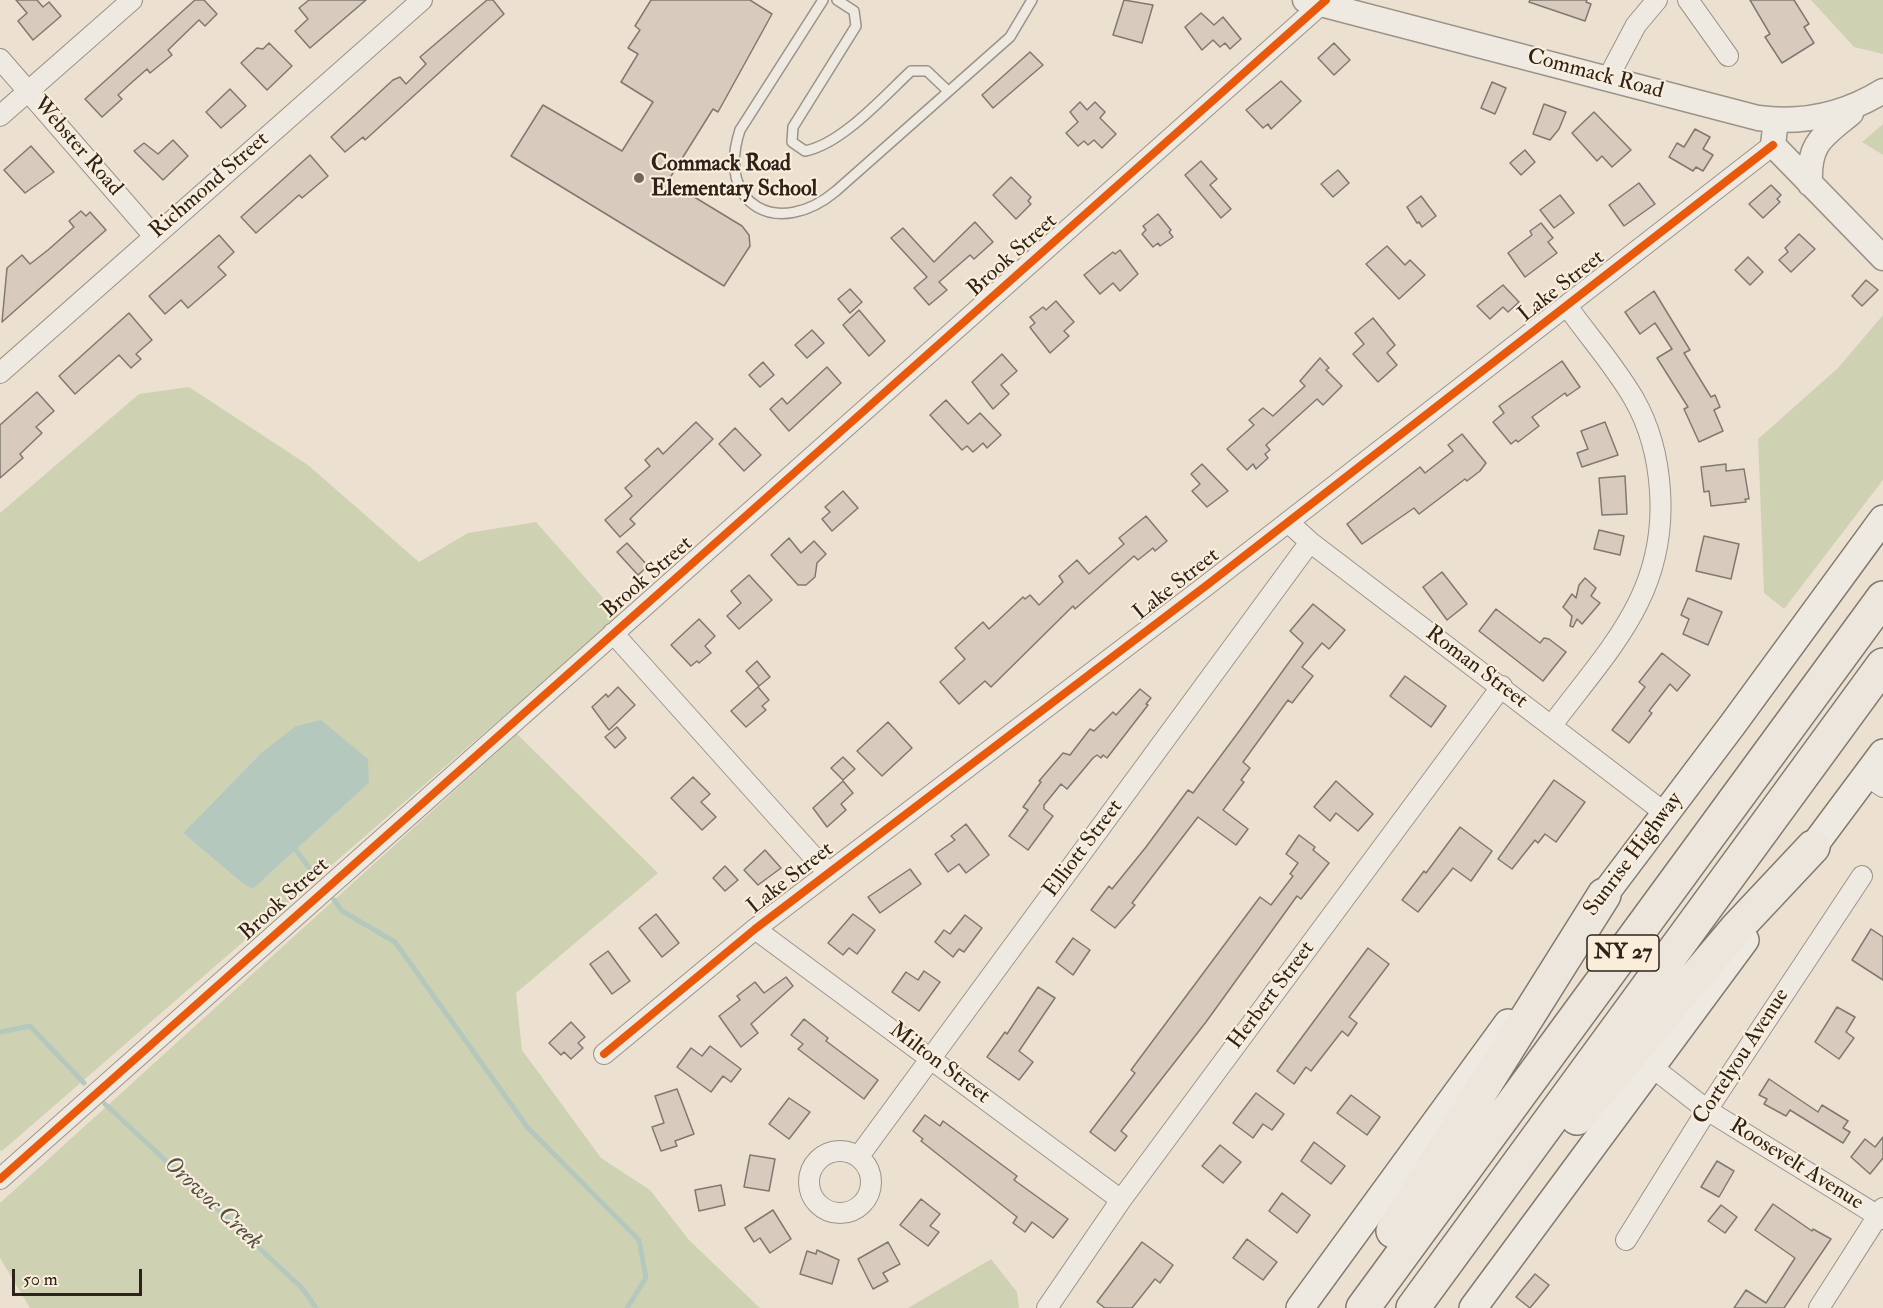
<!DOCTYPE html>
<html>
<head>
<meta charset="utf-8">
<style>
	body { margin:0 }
	#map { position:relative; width:1883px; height:1308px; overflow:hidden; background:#ece1d1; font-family:"IM FELL Double Pica",serif }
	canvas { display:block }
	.scale { position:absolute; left:12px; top:1269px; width:130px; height:27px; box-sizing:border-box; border:3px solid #2d231b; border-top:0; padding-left:8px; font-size:18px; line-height:21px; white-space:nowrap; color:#2d231b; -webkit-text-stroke:4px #faedda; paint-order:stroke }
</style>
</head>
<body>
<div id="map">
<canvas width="1883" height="1308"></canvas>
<div class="scale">50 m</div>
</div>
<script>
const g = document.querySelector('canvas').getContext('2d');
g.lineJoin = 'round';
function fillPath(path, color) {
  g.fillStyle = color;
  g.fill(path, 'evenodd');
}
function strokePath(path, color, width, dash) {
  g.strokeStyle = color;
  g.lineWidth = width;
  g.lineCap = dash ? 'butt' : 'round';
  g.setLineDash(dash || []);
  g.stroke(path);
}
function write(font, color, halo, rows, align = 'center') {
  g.font = font + ' "IM FELL Double Pica",serif';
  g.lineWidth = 4.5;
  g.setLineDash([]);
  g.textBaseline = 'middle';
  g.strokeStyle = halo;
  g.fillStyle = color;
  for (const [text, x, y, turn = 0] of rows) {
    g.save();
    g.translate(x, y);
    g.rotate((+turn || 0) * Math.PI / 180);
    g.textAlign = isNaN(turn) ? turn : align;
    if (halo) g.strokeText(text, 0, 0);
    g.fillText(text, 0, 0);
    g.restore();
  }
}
fillPath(new Path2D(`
	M1811,0H1883V54L1854,47Z
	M1883,124V155L1862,142Z
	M1883,315V480L1784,609L1764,593L1758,439L1838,368Z
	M189,387L308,465L419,562L468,533L536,522L619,616L2,1151L0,1150V513L139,394ZM261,753L369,783L253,889L242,883L183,833Z
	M517,734L658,873L516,993L522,1050L601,1158L650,1190L689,1240L760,1308H30L0,1258V1203Z
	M991,1259L1017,1292L1019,1308H908Z`), '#ced2b3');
fillPath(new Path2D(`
	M321,720L368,759L369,783L253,889L242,883L183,833L261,753L296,726Z`), '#b5c8be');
strokePath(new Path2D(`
	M296,850L316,877
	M334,900L342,911L395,942L528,1128L639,1240L646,1278L627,1308
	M0,1032L30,1026L84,1083
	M105,1104L303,1289L316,1308`), '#b5c8be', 5);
const building = new Path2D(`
	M16,0H37L43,7L49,2L61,16L33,40L18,21L27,13Z
	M195,0H204L217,14L205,26L199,20L168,50L172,55L150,73L147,69L130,84L118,95L122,99L102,117L85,99Z
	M309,0H366L310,48L295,31L308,19L299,8Z
	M487,0H493L504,14L365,140L363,137L345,152L331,137L393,80L400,77L406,84L426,64L420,57Z
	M651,0H750L772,14L723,103L718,112L713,109L668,181L742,226L749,235L750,246L724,286L511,156L543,105L622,151L653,102L621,82L638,54L628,48L640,30L635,26Z
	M1124,0L1153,5L1142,43L1113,35Z
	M1530,0H1587L1586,2L1591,4L1585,21L1529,2Z
	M1750,0H1794L1809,24L1804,27L1814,43L1782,63L1765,37L1770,34Z
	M1201,13L1214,25L1223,17L1241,39L1230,49L1225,43L1220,47L1213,40L1202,50L1185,27Z
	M269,43L292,66L267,90L241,63L257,48L263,49Z
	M1334,43L1350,60L1334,75L1318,58Z
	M1030,52L1043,65L993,108L982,95Z
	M1281,81L1301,101L1271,129L1268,124L1263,128L1246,110Z
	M1492,82L1506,88L1495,114L1481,108Z
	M230,89L246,106L221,128L206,112Z
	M1080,102L1087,110L1095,102L1105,112L1100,118L1116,134L1102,148L1094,140L1088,145L1084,141L1078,146L1066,133L1078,122L1070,112Z
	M1544,104L1566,112L1559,129L1550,140L1533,134Z
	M1594,112L1631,150L1612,167L1602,156L1597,161L1572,133Z
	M1695,129L1710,137L1703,149L1713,155L1703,171L1696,167L1693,171L1669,157L1677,143L1684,147Z
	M173,140L188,156L163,180L134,151L144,143L158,154Z
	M31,146L54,172L25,193L4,170Z
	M1525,150L1535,162L1521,175L1510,163Z
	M310,155L328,176L302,198L299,195L256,233L241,217Z
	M1201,161L1217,179L1210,185L1231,209L1221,218L1185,175Z
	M1338,170L1349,183L1333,197L1321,184Z
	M1011,177L1031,197L1028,201L1031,204L1016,219L993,195Z
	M1639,183L1655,204L1624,226L1609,205Z
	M1771,185L1781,195L1777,199L1780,202L1763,218L1749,204Z
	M1560,195L1574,213L1554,228L1540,210Z
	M1421,196L1436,216L1422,227L1419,222L1417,223L1407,207Z
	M81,211L86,216L90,212L106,230L2,322L7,268L22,255L30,264L48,250L74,227L69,221Z
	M1158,214L1171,230L1169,232L1173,237L1160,246L1158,243L1153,247L1142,234L1146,230L1143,226Z
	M975,222L993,242L974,259L970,255L939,282L947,290L929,305L914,288L927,277L891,238L903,228L934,262Z
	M1541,223L1553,238L1548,242L1557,253L1525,277L1508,253L1532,235L1530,231Z
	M1799,234L1815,249L1791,272L1779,260L1788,252L1785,248Z
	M219,235L234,252L218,267L226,275L188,308L181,300L165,314L149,296Z
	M1387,246L1405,265L1410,260L1425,275L1399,299L1366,264Z
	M1120,250L1138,274L1120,291L1113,283L1100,294L1084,275L1113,252L1115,254Z
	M1748,257L1763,272L1750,285L1735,270Z
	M1866,280L1878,290L1862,306L1852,296Z
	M1503,285L1519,302L1508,312L1503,307L1490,319L1477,306Z
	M850,289L862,302L850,313L838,299Z
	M1654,291L1690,350L1684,353L1711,397L1715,395L1720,407L1714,410L1723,431L1699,442L1684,409L1688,407L1657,358L1672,349L1655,323L1640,334L1625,312Z
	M1056,301L1074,322L1064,331L1069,336L1050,353L1032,330L1030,327L1035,323L1030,317L1043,307L1046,310Z
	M859,310L885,341L869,356L843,325Z
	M129,313L152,340L136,354L141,359L131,368L119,355L75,394L59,376Z
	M1373,318L1395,345L1387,353L1397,365L1378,382L1353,354L1364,344L1355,333Z
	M812,330L824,343L807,358L795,345Z
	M1002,354L1017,371L1001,385L1009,394L993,409L972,382Z
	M1320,358L1329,368L1326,370L1342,386L1323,405L1317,399L1266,445L1270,450L1265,454L1268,458L1256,469L1253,464L1247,470L1227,449L1254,425L1249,420L1263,408L1273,416L1305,386L1300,381Z
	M1562,361L1580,387L1567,396L1565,393L1532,417L1539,426L1518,442L1516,440L1511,444L1493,422L1504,413L1499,406Z
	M763,362L774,375L760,387L749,375Z
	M827,367L841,383L789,431L770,409L782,398L787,404Z
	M37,392L54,411L36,427L42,433L20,454L23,458L0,478V425Z
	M946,400L968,424L980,413L1001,435L987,448L983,443L973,452L967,446L962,450L930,415Z
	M696,422L713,439L630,519L635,524L620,537L605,520L632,496L625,488L650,466L645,460L658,448L663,454Z
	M1605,422L1618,455L1582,467L1577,453L1588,449L1581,431Z
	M735,428L761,455L744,471L719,444Z
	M1462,434L1486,463L1480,471L1467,481L1465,479L1419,514L1414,508L1362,544L1347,524L1420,467L1425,473L1453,451L1448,445Z
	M1202,464L1228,491L1207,507L1192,491L1200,484L1191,474Z
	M1726,464V471L1744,469L1749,499H1745L1746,502L1711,506L1709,491L1704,492L1701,467Z
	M1625,476L1627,514L1602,515L1599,478Z
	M843,491L858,508L832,531L822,519L830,512L825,507Z
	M1146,516L1167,541L1155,551L1153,548L1138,560L1134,556L1075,609L1073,606L991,687L985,681L959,704L940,682L965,659L955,648L983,622L989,629L1023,597L1025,599L1030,595L1039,605L1063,582L1059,576L1077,560L1089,574L1124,544L1119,538Z
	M1599,530L1624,536L1620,555L1594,549Z
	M1704,536L1739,544L1731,579L1696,571Z
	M789,538L801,553L814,541L826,554L817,563L815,577L806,585H798L771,555Z
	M627,543L648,566L638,575L617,552Z
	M1442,572L1467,604L1447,620L1423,587Z
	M749,575L772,600L739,629L727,616L741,603L731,591Z
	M1585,578L1596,588L1591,596L1600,603L1582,624L1577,619L1573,627L1570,626L1572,616L1563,607L1572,594L1576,598L1579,585Z
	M1688,598L1722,612L1708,645L1683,634L1689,619L1681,615Z
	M1313,604L1345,630L1329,649L1322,643L1302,667L1313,676L1292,703L1288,700L1243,762L1250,768L1241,780L1244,782L1223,810L1248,829L1236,845L1198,817L1132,903L1135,905L1115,928L1091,910L1109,886L1112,889L1146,847L1188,790L1193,793L1240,730L1303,643L1290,631Z
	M1496,609L1540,643L1544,638L1549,639L1566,652L1543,681L1479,631Z
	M699,619L715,636L705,646L711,653L699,663L697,661L691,666L671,645Z
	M1662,653L1690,675L1677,691L1670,684L1649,711L1652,713L1629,743L1612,730L1645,687L1639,682Z
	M757,661L770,677L759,686L746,671Z
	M1405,676L1446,706L1431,727L1390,696Z
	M618,687L635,705L609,730L592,707L606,694L608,697Z
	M758,687L769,700L762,706L766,710L746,727L731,711Z
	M1140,689L1151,698L1146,704L1148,705L1107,758L1103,755L1101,758L1097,755L1093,758L1067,789L1061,784L1044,805V809L1053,816L1028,850L1009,836L1028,810L1023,807L1041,782L1039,781L1063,753L1070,755L1090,729L1094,731L1113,712L1116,715Z
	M888,722L912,748L882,776L857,751Z
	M617,727L626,738L615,748L605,737Z
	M843,757L855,769L843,780L831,768Z
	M693,777L710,794L701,802L716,817L702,830L671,798Z
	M1554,780L1585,802L1556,842L1545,834L1538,843L1535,840L1512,869L1498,859Z
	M843,781L853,793L841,804L846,810L827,827L813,808Z
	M1336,781L1373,814L1358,831L1336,813L1330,821L1314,807Z
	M966,824L989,855L966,873L959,864L948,872L935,854L955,840L951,836Z
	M1460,827L1492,851L1471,881L1453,868L1418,912L1402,900L1424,871L1426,873Z
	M1299,835L1315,847L1313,850L1329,863L1301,899L1297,896L1206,1022L1121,1131L1127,1136L1115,1151L1090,1132L1135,1073L1131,1070L1260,897L1271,905L1293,876L1290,874L1298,863L1286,854Z
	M765,850L781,868L758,885L744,870Z
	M725,866L738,880L725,891L713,878Z
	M910,869L921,884L880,913L868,897Z
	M656,914L679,943L662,957L639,928Z
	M853,914L875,930L857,954L849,948L843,955L828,943Z
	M965,915L982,928L964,952L959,949L953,957L935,942L944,930L950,934Z
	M1871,929L1883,937V980L1852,960Z
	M1073,938L1090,950L1073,975L1056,962Z
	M1368,948L1389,964L1349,1017L1357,1023L1348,1036L1342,1031L1311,1071L1306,1067L1294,1084L1277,1071Z
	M608,951L630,981L612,994L590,964Z
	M924,971L940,982L919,1011L892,992L906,972L918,980Z
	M786,977L793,986L751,1024L758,1033L741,1047L719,1016L740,1000L737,996L755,982L764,993Z
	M1038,987L1055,998L1019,1051L1033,1062L1019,1080L987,1057L1005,1032L1007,1034Z
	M1837,1007L1855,1017L1846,1032L1854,1038L1839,1059L1815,1042Z
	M804,1019L828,1038L826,1041L878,1080L864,1099L798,1049L803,1044L791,1035Z
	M571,1022L585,1037L578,1043L583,1048L571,1059L564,1052L561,1055L549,1043Z
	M710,1046L741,1069L731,1082L723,1076L711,1092L677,1067L691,1048L702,1056Z
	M1769,1079L1818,1112L1822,1105L1848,1121L1843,1128L1850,1132L1843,1143L1790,1110L1786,1116L1764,1104L1767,1099L1759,1095Z
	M677,1089L694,1134L675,1141L677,1146L661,1151L652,1127L664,1123L655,1096Z
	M1256,1093L1284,1114L1272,1130L1263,1124L1253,1138L1233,1123Z
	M1351,1095L1380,1117L1367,1135L1337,1113Z
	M789,1098L810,1112L789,1139L769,1124Z
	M925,1115L940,1126L943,1121L1017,1176L1014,1180L1068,1219L1053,1238L1032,1222L1025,1232L1013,1223L1017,1217L921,1141L923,1139L913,1131Z
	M1883,1137V1158L1870,1174L1851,1157L1865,1139L1875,1147Z
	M1314,1142L1345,1166L1331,1184L1301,1161Z
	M1220,1145L1241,1162L1223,1183L1202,1166Z
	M750,1155L775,1159L769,1191L744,1187Z
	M1717,1161L1734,1171L1719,1197L1701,1187Z
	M721,1185L725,1205L699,1211L695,1190Z
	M1282,1193L1310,1215L1297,1233L1269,1211Z
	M921,1199L940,1214L930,1226L939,1232L928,1246L900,1225Z
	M1773,1204L1812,1231L1813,1229L1831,1239L1784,1308H1734L1746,1290L1766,1303L1795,1258L1755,1230Z
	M1721,1205L1737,1217L1725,1233L1708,1221Z
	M773,1210L791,1239L770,1253L760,1238L754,1242L745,1228Z
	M1247,1239L1277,1262L1263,1280L1233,1258Z
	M888,1242L900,1264L883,1273L888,1281L873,1289L858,1259Z
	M1142,1242L1173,1265L1160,1283L1155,1279L1132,1308H1105L1097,1302Z
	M817,1250L839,1260L832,1284L800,1274L807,1251L816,1254Z
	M1535,1274L1549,1285L1530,1308L1516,1297Z`);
fillPath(building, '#d9cabe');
strokePath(building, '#807970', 1.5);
const service = new Path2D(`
	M823,0L740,130C715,206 779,239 836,191L1010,37L1032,0
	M837,0L854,11L856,26L793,127L792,142L805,151C842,144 884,96 911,71H927L948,91`);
const minor = new Path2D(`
	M1688,0L1728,56
	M0,59L153,235
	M1608,78L1636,25L1657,0
	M0,116L132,0
	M0,373L422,0
	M1288,522L1310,542L1665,813
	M613,633L828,873
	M1552,725C1609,649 1667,594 1660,491C1658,459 1650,427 1634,399C1615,366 1589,337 1567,306
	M1867,776L1883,787
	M755,929L1121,1200
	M604,1054L755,929L1207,585L1773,145
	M1652,1067L1707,1110L1883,1219
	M809 1182a31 31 0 1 1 62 0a31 31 0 1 1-62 0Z
	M859,1156L1310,542
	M0,1179L1326,0
	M1626,1240L1707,1110L1862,876
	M1047,1308L1121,1200L1502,686
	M1819,1308L1883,1208`);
const tertiary = new Path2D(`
	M1305,0L1758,118C1803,124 1844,115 1883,91
	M1776,120L1773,145L1883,258
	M1810,184C1808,143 1822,137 1851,113`);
const secondary = new Path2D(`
	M1801,863L1883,753
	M1592,911L1733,724L1883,519
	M1300,1308L1508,1023
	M1473,1308L1745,940`);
const motorway = new Path2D(`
	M1577,1118L1736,929L1813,847
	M1393,1231L1604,895
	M1363,1308L1883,598
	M1413,1308L1883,665`);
strokePath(service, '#9b9389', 12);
strokePath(minor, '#9b9389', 22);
strokePath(tertiary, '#9b9389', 27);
strokePath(secondary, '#807970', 30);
strokePath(motorway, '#807970', 36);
strokePath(service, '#efeae1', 9);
strokePath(minor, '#efeae1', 20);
strokePath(tertiary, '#efeae1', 24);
strokePath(secondary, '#efeae1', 27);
strokePath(motorway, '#ece6dd', 33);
strokePath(new Path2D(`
	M604,1054L755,929L1207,585L1773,145
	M0,1179L1326,0`), '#e8590c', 8);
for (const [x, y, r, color] of [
	[639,178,6,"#70665b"]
]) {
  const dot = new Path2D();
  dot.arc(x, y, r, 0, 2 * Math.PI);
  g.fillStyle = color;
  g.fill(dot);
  strokePath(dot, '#faedda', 2);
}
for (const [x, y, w] of [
	[1623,953,72]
]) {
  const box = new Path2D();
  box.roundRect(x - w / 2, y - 18, w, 36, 4.5);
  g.fillStyle = '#faedda';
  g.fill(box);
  strokePath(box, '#2d231b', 1.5);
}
write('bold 21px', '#2d231b', null, [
	["NY 27",1623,953]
]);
write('22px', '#2d231b', '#faedda', [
	["Commack Road",1595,75,15],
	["Webster Road",77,147,49],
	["Richmond Street",210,186,-41],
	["Brook Street",1013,256,-42],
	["Lake Street",1562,287,-38],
	["Brook Street",648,578,-41],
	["Lake Street",1177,585,-38],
	["Roman Street",1476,668,37],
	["Elliott Street",1084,849,-53],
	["Sunrise Highway",1634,855,-53],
	["Lake Street",791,879,-38],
	["Brook Street",285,900,-42],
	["Herbert Street",1272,996,-53],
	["Cortelyou Avenue",1742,1057,-57],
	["Milton Street",939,1064,37],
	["Roosevelt Avenue",1796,1165,32]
]);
write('bold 22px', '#2d231b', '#faedda', [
	["Commack Road",651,165],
	["Elementary School",651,190]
], 'left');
write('italic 24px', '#4f524a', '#faedda', [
	["Orowoc Creek",212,1204,43]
]);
</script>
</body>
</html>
